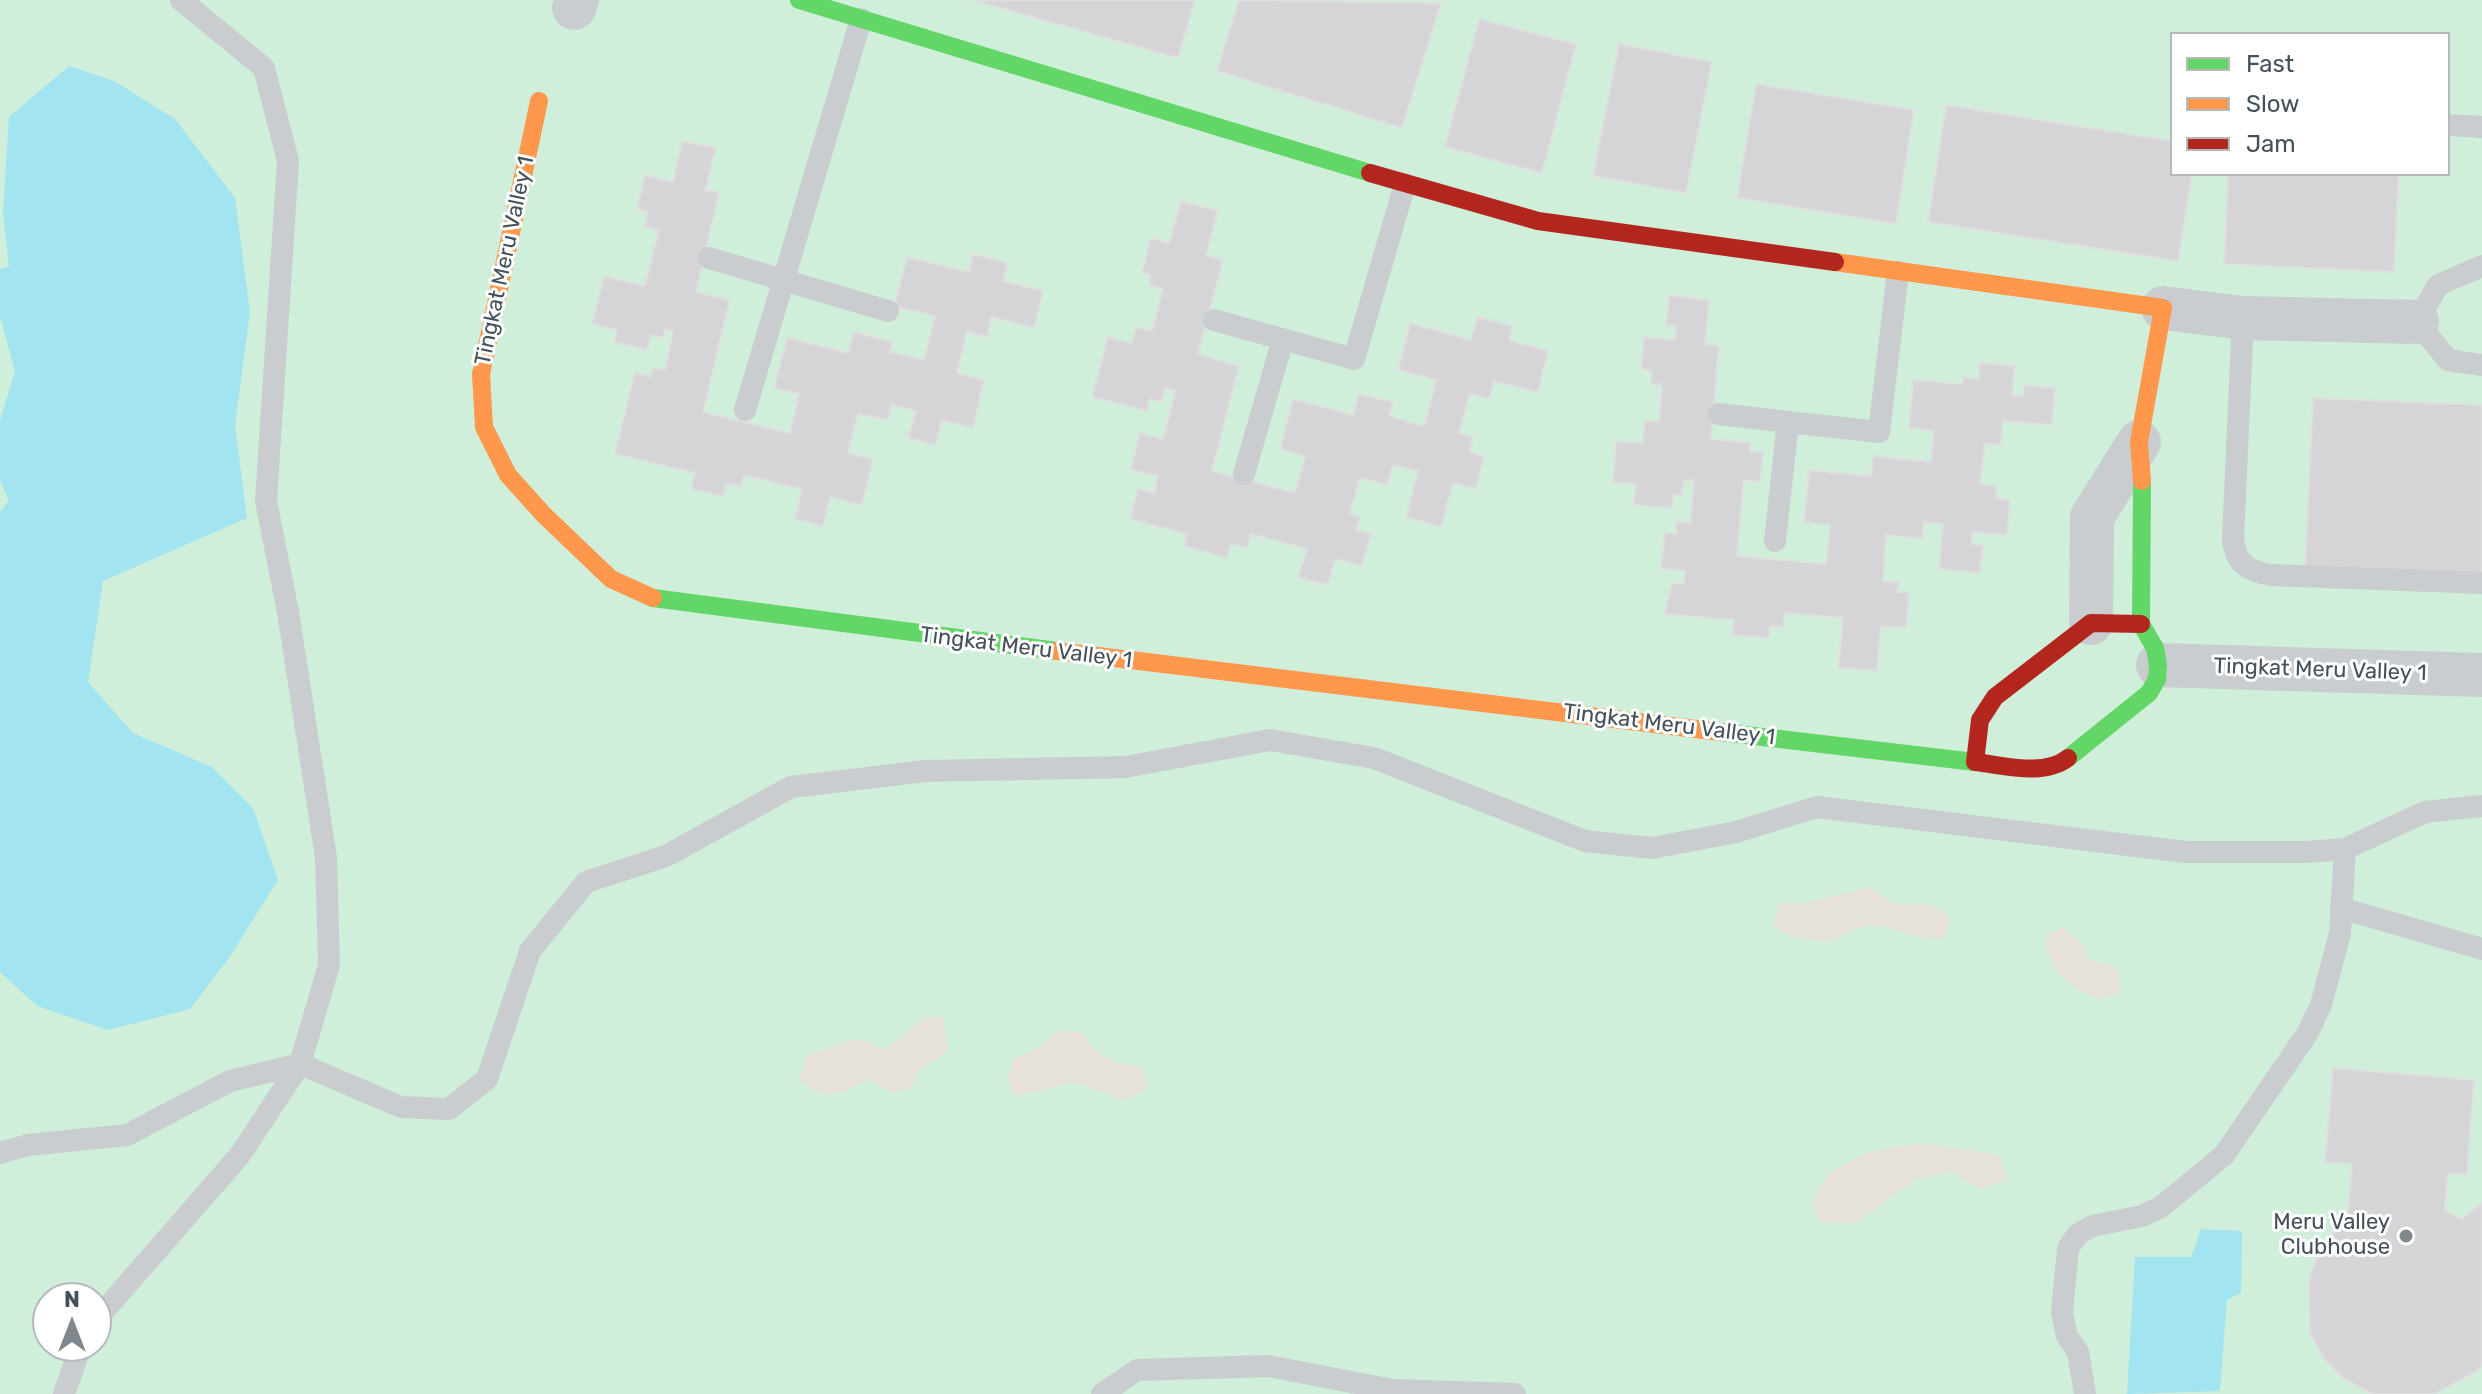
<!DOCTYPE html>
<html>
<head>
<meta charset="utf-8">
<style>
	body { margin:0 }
	#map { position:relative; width:2482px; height:1394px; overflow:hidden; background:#eeeded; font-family:Rubik,sans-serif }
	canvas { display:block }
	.legend { position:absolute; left:2170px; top:32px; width:280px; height:144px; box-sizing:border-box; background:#fff; border:2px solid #b4b9bd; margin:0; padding:10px 14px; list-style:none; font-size:24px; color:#44515b }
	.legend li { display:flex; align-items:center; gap:16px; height:40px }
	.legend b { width:40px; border:2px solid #b4b9bd }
	.north { position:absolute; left:32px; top:1282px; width:80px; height:80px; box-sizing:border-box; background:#fff; border:2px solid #b4b9bd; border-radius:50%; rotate:0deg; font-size:22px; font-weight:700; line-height:32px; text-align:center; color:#44515b }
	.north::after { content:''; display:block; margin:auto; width:28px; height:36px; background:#80888e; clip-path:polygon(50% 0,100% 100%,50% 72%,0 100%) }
</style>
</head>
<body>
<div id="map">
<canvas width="2482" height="1394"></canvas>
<ul class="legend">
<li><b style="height:10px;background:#63d668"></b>Fast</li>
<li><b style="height:10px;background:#ff974d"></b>Slow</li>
<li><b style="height:10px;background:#b3261e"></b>Jam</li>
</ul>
<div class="north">N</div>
</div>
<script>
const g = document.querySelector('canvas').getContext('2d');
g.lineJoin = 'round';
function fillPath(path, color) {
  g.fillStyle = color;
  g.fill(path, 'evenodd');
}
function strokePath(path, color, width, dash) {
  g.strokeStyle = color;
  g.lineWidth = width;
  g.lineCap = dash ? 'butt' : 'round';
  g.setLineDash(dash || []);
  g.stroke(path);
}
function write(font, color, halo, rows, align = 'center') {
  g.font = font + ' Rubik,sans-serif';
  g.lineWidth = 6;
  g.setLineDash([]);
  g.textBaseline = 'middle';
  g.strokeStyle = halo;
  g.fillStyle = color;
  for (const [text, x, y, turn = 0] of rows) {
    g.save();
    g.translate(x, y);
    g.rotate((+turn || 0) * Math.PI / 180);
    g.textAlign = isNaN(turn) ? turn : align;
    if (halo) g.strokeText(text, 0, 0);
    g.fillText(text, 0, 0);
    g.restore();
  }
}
fillPath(new Path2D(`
	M0,0H2482V1394H0ZM2172,34H2448V174H2172ZM48,1298H96V1346H48Z`), '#d0efda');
fillPath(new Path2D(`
	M1870,887L1896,905L1928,903L1951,918L1943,939C1890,939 1884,907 1831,942L1791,937L1773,926L1780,903H1804Z
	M2063,926L2081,943L2089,960L2118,968L2121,992L2098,999C2070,987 2048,971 2045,938Z
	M924,1017H943L948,1051L919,1070L911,1089L891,1093L870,1079C841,1095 826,1103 799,1079L808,1055C843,1046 849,1029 886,1050Z
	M1060,1030L1083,1033C1098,1060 1113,1061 1142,1068L1149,1087L1126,1101L1076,1082L1015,1096L1007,1079L1014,1058L1034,1050Z
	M1923,1143L1999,1155L2007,1179L1980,1189L1952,1172L1917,1179L1855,1223L1819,1222L1812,1203L1829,1173L1869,1151Z`), '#e6e2db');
fillPath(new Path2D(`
	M69,66L114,81L175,119L235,198L250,312L235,425L247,518L103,581L88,682L133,733L212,767L253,808L278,880L229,958L190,1009L108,1030L37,1006L0,972V512L9,500L0,481V421L15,371L0,316V269L9,266L3,213L9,117Z
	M2201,1229L2242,1231L2241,1293L2227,1300L2220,1391L2127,1394L2135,1257H2191Z`), '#a2e4ef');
const building = new Path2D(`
	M972,0H1195L1178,58Z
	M1239,0L1441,3L1402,128L1217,71Z
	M1479,19L1576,44L1542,173L1445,147Z
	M1619,44L1712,62L1686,193L1593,176Z
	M1756,84L1914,110L1896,224L1737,198Z
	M1946,105L2172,141V174H2192L2178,261L1928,222Z
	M682,141L716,148L705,190L719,193L696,292L730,300L703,412L790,433L799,394L774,388L787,338L848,353L854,332L893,342L890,352L924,360L935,316L894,306L907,257L969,272L973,254L1008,263L1003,281L1043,291L1034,328L991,317L987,337L967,332L957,373L984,380L973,428L942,420L936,445L908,438L916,411L891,405L888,420L858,414L848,453L873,459L862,505L830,497L823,526L795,519L802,489L744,475L741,487L726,484L723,496L691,489L695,473L615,454L635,372L651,377L653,368L665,370L673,332L665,329L663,338L651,335L647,350L614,342L617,330L592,324L604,276L645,286L659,230L644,226L648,211L637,209L645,175L673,182Z
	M2228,174H2399L2394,272L2224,264Z
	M1181,201L1218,211L1206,255L1223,260L1198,354L1239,366L1212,471L1295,493L1305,456L1280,449L1293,399L1353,415L1359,394L1393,402L1389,416L1424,426L1436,380L1398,370L1410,323L1471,340L1478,317L1513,326L1509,340L1548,351L1538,392L1494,381L1489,399L1470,394L1459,433L1473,437L1470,452L1484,456L1476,489L1453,483L1441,527L1406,517L1418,471L1393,465L1387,485L1360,478L1350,514L1360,516L1356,530L1371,534L1362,566L1335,559L1328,585L1298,577L1307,549L1251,534L1247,548L1231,544L1227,558L1184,546L1187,534L1130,519L1138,489L1154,493L1158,476L1131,470L1140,433L1163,439L1175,391L1165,388L1161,402L1150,399L1147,411L1092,397L1108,337L1132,343L1136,327L1152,331L1163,289L1149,285L1151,275L1142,272L1151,238L1169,243Z
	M1669,295L1709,300L1705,344L1719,346L1711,439L1751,443L1750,451L1763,452L1760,482L1744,480L1737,556L1826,564L1830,525L1804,522L1809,470L1871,476L1873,456L1931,462L1934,431L1909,428L1913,380L1963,384V377L1978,379L1980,363L2015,366L2012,395L2023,396L2024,385L2055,388L2052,425L2003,421L2001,445L1985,443L1980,484L1997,486L1996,498L2010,500L2007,535L1973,532L1972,544L1983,545L1980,573L1939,569L1943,524L1924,522L1922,539L1886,535L1883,581L1899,582L1897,592H1909L1906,628L1881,626L1877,671L1838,668L1843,618L1785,613L1783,627L1770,626L1769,638L1732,635L1734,620L1664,614L1672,583L1684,584L1685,571L1661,569L1665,532L1676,534V521L1690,523L1694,481L1684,480L1682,495L1674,494L1672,508L1633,505L1636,484L1613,482L1616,441L1642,443L1645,421L1659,422L1662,385L1651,384L1652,370L1641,369L1644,337L1675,340L1676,326L1666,325Z
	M2313,398L2482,405V575L2305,567Z
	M2333,1068L2474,1080L2467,1175L2448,1173L2445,1210L2462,1219L2482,1203V1364L2479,1370L2435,1394H2372L2344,1379L2324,1359L2310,1333L2309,1277L2318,1254L2348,1213L2352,1164L2325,1162Z`);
fillPath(building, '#d5d5d7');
strokePath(building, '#dfdfe0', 2);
strokePath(new Path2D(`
	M2448,125L2482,127
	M709,258L888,311
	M2482,266L2438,285L2417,322L2448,360L2482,365
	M2243,318L2233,538C2235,563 2247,571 2271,575L2482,583
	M1214,320L1354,359L1405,184
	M745,410L861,19
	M1719,414L1788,422
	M1244,474L1283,339
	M1775,541L1788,422L1879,432L1898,272
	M2341,908L2482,949
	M0,1153L28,1145L127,1135L230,1081L300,1064L401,1107L449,1109L487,1079L530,951L586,882L666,856L791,787L926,771L1125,767L1270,740L1374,758L1585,841L1652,848L1736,832L1817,807L2185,852H2307L2345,849L2425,812L2482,806
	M96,1320L240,1155L300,1064L329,965L326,858L288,612L266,501L288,161L264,68L181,0
	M64,1394L81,1346
	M1102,1394L1137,1370L1268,1366L1393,1390L1515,1394
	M2085,1394L2078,1352L2067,1336L2062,1313L2068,1248L2078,1234L2092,1226L2142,1216L2161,1207L2224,1155L2307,1034L2321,1005L2340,933L2345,849`), '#c9cdcf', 22);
strokePath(new Path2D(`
	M574,8L577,0
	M2163,308L2243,318L2417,322
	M2091,623L2092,517L2139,442
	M2158,665L2482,675`), '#c9cdcf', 44);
strokePath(new Path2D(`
	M799,0L1370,173
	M653,598L1057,651
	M1720,732L1975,762
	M2068,758L2149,693L2157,679L2158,665L2155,648L2141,624L2142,481`), '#63d668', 18);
strokePath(new Path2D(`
	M539,101L481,374L484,427L508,475L544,515L611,579L653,598
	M1835,262L2163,308L2139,442L2142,481
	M1057,651L1720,732`), '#ff974d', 18);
strokePath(new Path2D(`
	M1370,173L1538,221L1835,262
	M2068,758C2044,777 2003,765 1975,762L1980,720L1995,697L2091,623L2141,624`), '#b3261e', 18);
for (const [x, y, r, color] of [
	[2406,1236,8,"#80888e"]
]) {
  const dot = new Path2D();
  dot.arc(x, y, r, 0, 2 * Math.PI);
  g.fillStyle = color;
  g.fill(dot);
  strokePath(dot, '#fff', 3);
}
write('22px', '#44515b', '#fff', [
	["Tingkat Meru Valley 1",505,261,-78],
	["Tingkat Meru Valley 1",1026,648,7],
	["Tingkat Meru Valley 1",2320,670,2],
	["Tingkat Meru Valley 1",1669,725,7]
]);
write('22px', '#44515b', '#fff', [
	["Meru Valley",2390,1223],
	["Clubhouse",2390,1248]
], 'right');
</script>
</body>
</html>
